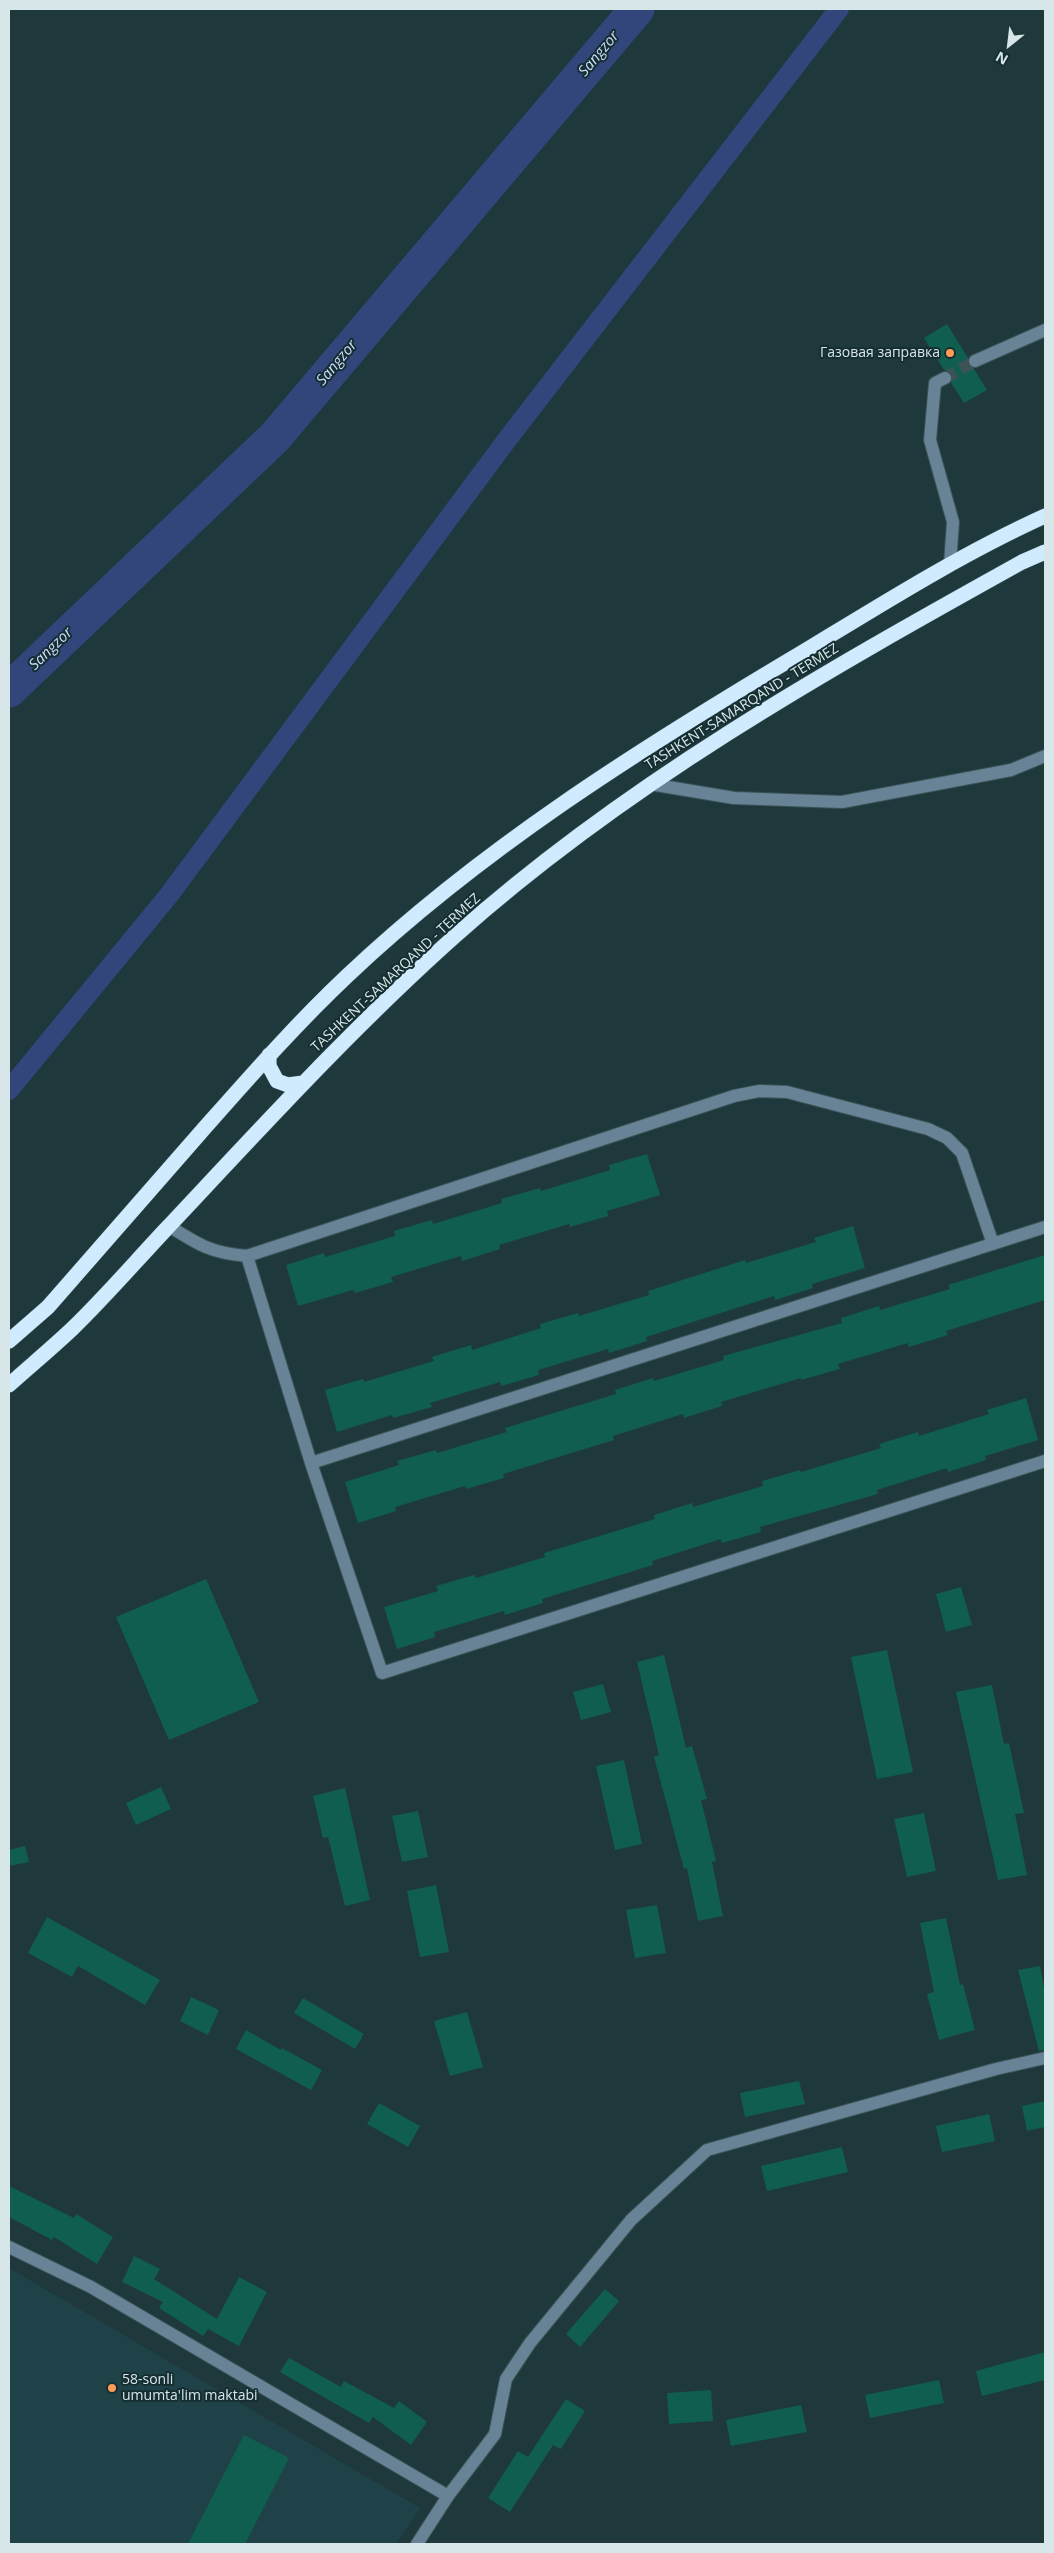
<!DOCTYPE html>
<html>
<head>
<meta charset="utf-8">
<style>
	body { margin:0 }
	#map { position:relative; width:1054px; height:2553px; overflow:hidden; background:#1f383c; font-family:"Open Sans",sans-serif }
	canvas { display:block }
	.frame { position:absolute; inset:0; border:10px solid #d7e6e8; pointer-events:none }
	.north { position:absolute; left:984px; top:20px; width:50px; height:50px; -webkit-text-stroke:4px #152e32; paint-order:stroke; rotate:209deg; font-size:14px; font-weight:700; line-height:20px; text-align:center; color:#d7e6e8 }
	.north::after { content:''; display:block; margin:auto; width:18px; height:22px; background:#d7e6e8; clip-path:polygon(50% 0,100% 100%,50% 72%,0 100%) }
</style>
</head>
<body>
<div id="map">
<canvas width="1054" height="2553"></canvas>
<div class="frame"></div>
<div class="north">N</div>
</div>
<script>
const g = document.querySelector('canvas').getContext('2d');
g.lineJoin = 'round';
function fillPath(path, color) {
  g.fillStyle = color;
  g.fill(path, 'evenodd');
}
function strokePath(path, color, width, dash) {
  g.strokeStyle = color;
  g.lineWidth = width;
  g.lineCap = dash ? 'butt' : 'round';
  g.setLineDash(dash || []);
  g.stroke(path);
}
function write(font, color, halo, rows, align = 'center') {
  g.font = font + ' "Open Sans",sans-serif';
  g.lineWidth = 4;
  g.setLineDash([]);
  g.textBaseline = 'middle';
  g.strokeStyle = halo;
  g.fillStyle = color;
  for (const [text, x, y, turn = 0] of rows) {
    g.save();
    g.translate(x, y);
    g.rotate((+turn || 0) * Math.PI / 180);
    g.textAlign = isNaN(turn) ? turn : align;
    if (halo) g.strokeText(text, 0, 0);
    g.fillText(text, 0, 0);
    g.restore();
  }
}
fillPath(new Path2D(`
	M9,2268L420,2508L396,2544H9Z`), '#1e4247');
strokePath(new Path2D(`
	M9,1090L169,895L506,441L839,9`), '#33467c', 20);
strokePath(new Path2D(`
	M9,690L275,437L637,9`), '#33467c', 35);
fillPath(new Path2D(`
	M947,324L968,358V365L974,369L987,390L964,403L951,383L952,374L944,370L924,338Z
	M647,1154L660,1195L607,1211L608,1216L570,1227L569,1224L499,1245L500,1249L462,1261L461,1256L391,1277L393,1282L355,1293L353,1290L298,1306L286,1265L324,1253L325,1257L395,1236L394,1231L432,1220L433,1224L502,1203L501,1199L540,1188L541,1191L610,1170L609,1165Z
	M853,1226L865,1268L812,1284L813,1288L775,1300L774,1296L646,1337L647,1341L609,1353L608,1349L538,1370L539,1375L501,1386L500,1382L430,1403L432,1407L393,1418L392,1415L337,1432L325,1390L363,1379L364,1382L434,1361L432,1357L471,1345L472,1350L541,1328L540,1324L578,1313L579,1316L649,1295L648,1291L745,1260L746,1263L816,1242L814,1238Z
	M1045,1255V1300L946,1331L948,1335L909,1347L908,1343L838,1364L840,1369L801,1380V1378L721,1402L722,1406L684,1418L683,1414L613,1436L614,1440L503,1474L504,1478L466,1489L465,1486L395,1507L396,1511L358,1523L345,1482L399,1465L397,1461L436,1450L437,1453L507,1432L505,1428L616,1394L615,1390L653,1378L654,1381L724,1360L723,1356L842,1323L841,1318L879,1306L880,1310L950,1289L948,1285Z
	M1026,1398L1038,1440L985,1456L986,1460L948,1472L947,1468L877,1490L878,1494L760,1527L761,1532L722,1543L721,1539L652,1561L653,1565L542,1599L543,1603L505,1615L504,1611L434,1632L435,1637L397,1649L384,1607L438,1591L436,1586L474,1575L476,1578L545,1557L544,1553L655,1519L654,1515L692,1503L693,1507L763,1486L762,1481L800,1470L801,1472L881,1448L879,1444L918,1432L919,1436L989,1414L987,1410Z
	M206,1579L259,1702L169,1740L116,1617Z
	M961,1587L972,1625L946,1632L936,1594Z
	M887,1650L913,1772L877,1779L851,1657Z
	M664,1655L686,1748L692,1746L707,1799L701,1800L716,1861L712,1862L723,1916L698,1921L687,1868L684,1869L654,1757L659,1755L637,1662Z
	M603,1684L611,1712L581,1720L573,1692Z
	M992,1685L1004,1744L1009,1743L1024,1813L1015,1814L1027,1875L998,1880L956,1692Z
	M624,1760L642,1844L615,1850L596,1766Z
	M161,1787L171,1809L136,1825L126,1803Z
	M345,1788L370,1900L345,1906L328,1837L323,1838L313,1796Z
	M418,1811L428,1857L402,1862L392,1816Z
	M924,1813L936,1871L907,1877L894,1819Z
	M25,1846L29,1862L9,1866V1850Z
	M436,1885L449,1952L420,1957L407,1891Z
	M657,1905L666,1953L635,1958L626,1910Z
	M47,1917L160,1980L145,2005L78,1966L72,1977L28,1953Z
	M946,1918L960,1985L963,1984L975,2030L939,2040L927,1994L934,1992L920,1923Z
	M1040,1966L1045,1993V2050L1039,2051L1018,1970Z
	M191,1997L219,2010L208,2035L180,2021Z
	M303,1998L364,2034L355,2049L294,2013Z
	M467,2012L483,2067L450,2076L434,2021Z
	M246,2030L281,2050L282,2048L322,2070L311,2090L236,2049Z
	M799,2081L805,2104L745,2117L740,2093Z
	M1045,2101V2127L1027,2131L1022,2106Z
	M379,2103L420,2126L408,2147L367,2124Z
	M989,2114L995,2141L942,2152L936,2126Z
	M842,2147L848,2172L767,2191L761,2166Z
	M9,2186L74,2218L76,2214L113,2237L97,2264L54,2237L52,2240L9,2217Z
	M134,2256L160,2269L154,2279L217,2319L239,2277L267,2292L239,2346L208,2329L203,2336L159,2308L163,2302L122,2282Z
	M605,2289L619,2301L580,2347L566,2334Z
	M1045,2352V2380L982,2396L976,2371Z
	M289,2358L341,2387L344,2381L394,2408L399,2401L427,2422L411,2445L373,2417L369,2423L280,2372Z
	M939,2380L944,2403L870,2418L865,2395Z
	M711,2390L713,2421L669,2424L667,2393Z
	M566,2399L585,2411L561,2449L553,2445L510,2512L488,2498L518,2451L528,2457Z
	M801,2405L807,2432L731,2446L726,2420Z
	M244,2435L289,2458L245,2544H188Z`), '#105e4f');
strokePath(new Path2D(`
	M945,378L975,361`), '#3b5256', 12, [12, 6]);
const minor = new Path2D(`
	M975,361L1045,330
	M945,378L935,383L930,440L953,522L950,564
	M650,784L734,798L842,802L1011,770L1045,756
	M169,1226C199,1245 211,1253 247,1256L734,1096L759,1091L787,1092L928,1129L947,1138L962,1153L993,1244
	M1045,1227L311,1463L382,1673L1045,1461
	M247,1256L311,1463
	M9,2247L91,2287L448,2496
	M417,2544L448,2496L495,2434L506,2379L530,2343L631,2220L707,2150L996,2069L1045,2058`);
const highway = new Path2D(`
	M269,1055V1066L277,1081L288,1085L303,1083
	M9,1341L48,1307C99,1248 150,1190 201,1132C248,1079 295,1025 347,976C481,849 640,749 798,655C879,606 959,555 1045,516
	M9,1385C30,1366 52,1348 73,1328C106,1296 136,1261 168,1227C261,1128 353,1027 455,936C625,784 824,672 1022,562L1045,552`);
strokePath(minor, '#3c5458', 14);
strokePath(highway, '#3c5458', 16);
strokePath(minor, '#678395', 12);
strokePath(highway, '#d0ebfd', 15);
for (const [x, y, r, color] of [
	[950,353,5,"#fd9c56"],
	[112,2388,5,"#fd9c56"]
]) {
  const dot = new Path2D();
  dot.arc(x, y, r, 0, 2 * Math.PI);
  g.fillStyle = color;
  g.fill(dot);
  strokePath(dot, '#152e32', 2);
}
write('14px', '#d7e6e8', '#152e32', [
	["Газовая заправка",940,353],
	["58-sonli",122,2380,"left"],
	["umumta'lim maktabi",122,2396,"left"]
], 'right');
write('14px', '#d7e6e8', '#152e32', [
	["TASHKENT-SAMARQAND - TERMEZ",742,707,-32],
	["TASHKENT-SAMARQAND - TERMEZ",396,973,-43]
]);
write('italic 15px', '#cddbfd', '#152e32', [
	["Sangzor",599,54,-50],
	["Sangzor",337,363,-50],
	["Sangzor",51,649,-44]
]);
</script>
</body>
</html>
